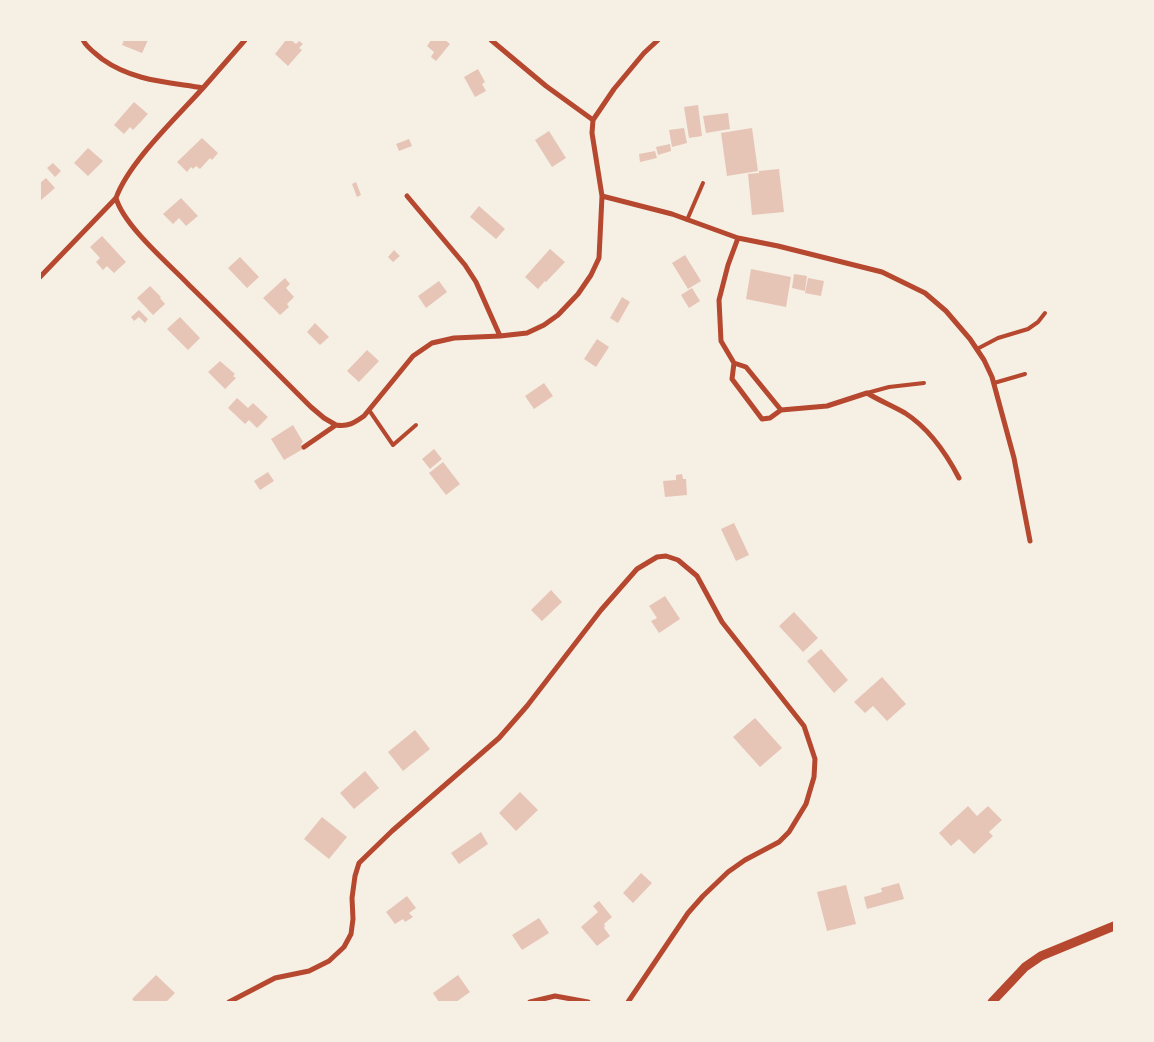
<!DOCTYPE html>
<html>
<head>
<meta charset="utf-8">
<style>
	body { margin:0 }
	#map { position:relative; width:1154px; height:1042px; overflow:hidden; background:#f6efe4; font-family:"Archivo Narrow",sans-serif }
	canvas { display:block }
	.frame { position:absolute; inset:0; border:41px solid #f6efe4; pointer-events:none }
</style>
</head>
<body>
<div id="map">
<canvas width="1154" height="1042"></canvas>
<div class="frame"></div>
</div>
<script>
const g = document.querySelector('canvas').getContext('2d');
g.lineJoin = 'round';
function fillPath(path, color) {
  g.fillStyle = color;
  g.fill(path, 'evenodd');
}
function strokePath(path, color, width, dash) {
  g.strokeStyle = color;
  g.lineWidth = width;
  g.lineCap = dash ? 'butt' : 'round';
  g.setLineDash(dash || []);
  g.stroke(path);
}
fillPath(new Path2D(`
	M124,40H148L142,53L122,45Z
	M286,40H291L296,44L299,41L303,44L299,48L302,50L288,66L275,54Z
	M431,40H445L450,44L436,61L431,57L434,52L427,46Z
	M478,69L485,82L482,84L486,91L475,97L464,77Z
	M134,102L148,114L133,130L130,127L124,134L114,125Z
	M698,105L702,136L689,138L684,107Z
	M728,113L730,129L706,133L703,116Z
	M684,128L687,143L672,147L669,130Z
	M752,128L758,171L727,176L721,133Z
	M549,131L566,158L552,167L535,140Z
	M202,138L218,153L212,160L210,158L200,169L196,166L193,169L191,167L187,172L177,162Z
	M409,139L412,146L399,151L396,144Z
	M670,144L671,151L658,155L656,147Z
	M88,148L103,161L88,176L74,163Z
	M655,151L657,158L640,162L639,154Z
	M53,163L61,171L55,177L47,168Z
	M779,169L784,212L752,215L748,174L759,173V171Z
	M46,178L55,188L40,201V183Z
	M356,182L361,195L357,197L352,184Z
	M181,198L198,216L186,226L179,218L173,224L163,214Z
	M479,206L505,229L496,239L470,217Z
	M102,236L126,262L114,273L107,266L103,270L96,262L100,258L90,247Z
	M550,249L565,262L546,282L545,281L538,289L525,277Z
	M394,250L400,256L393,262L388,257Z
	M685,255L701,281L688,289L672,263Z
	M240,257L259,277L247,288L228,268Z
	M751,269L791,277L786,307L746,299Z
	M794,274L807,276L805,291L792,288Z
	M285,278L290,284L286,288L294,297L287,304L289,307L280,315L263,298Z
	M808,278L824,281L821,296L805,293Z
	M439,281L447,292L426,308L418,296Z
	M150,286L161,297L160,298L165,304L153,315L137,298Z
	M692,288L700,301L689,308L681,295Z
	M622,297L630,302L618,323L610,318Z
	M139,310L148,319L145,323L139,317L134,321L131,317Z
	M180,317L200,338L188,350L167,329Z
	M315,323L329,337L320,345L307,332Z
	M597,339L609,347L596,367L584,359Z
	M367,350L379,361L359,382L347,371Z
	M220,361L235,374L233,376L236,378L225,389L208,372Z
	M544,383L553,396L534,409L525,396Z
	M237,398L248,408L253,403L268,417L257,428L249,420L245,424L228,408Z
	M293,425L303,442L301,444L303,449L284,460L271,439Z
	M434,449L442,459L430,469L422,459Z
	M443,462L460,484L446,495L429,473Z
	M268,472L274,481L260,490L254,481Z
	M682,474L683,479H686L687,495L665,497L663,481L676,480V475Z
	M734,523L749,555L736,561L721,529Z
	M551,590L562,602L542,621L531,610Z
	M665,596L680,619L659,633L651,621L657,618L649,606Z
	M794,612L818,638L803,652L779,626Z
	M821,649L848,680L834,693L807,661Z
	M882,677L906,704L887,721L873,706L865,713L854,702Z
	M755,718L782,748L760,767L733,737Z
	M415,730L430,749L403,771L388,752Z
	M365,771L379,788L354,809L340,793Z
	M520,792L538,810L516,831L499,813Z
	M968,806L977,816L988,806L1002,820L989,832L993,836L974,854L959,839L951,846L939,833Z
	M322,817L347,837L329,859L304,839Z
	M481,832L488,844L459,864L451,853Z
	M641,873L652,883L633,903L623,893Z
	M899,883L904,899L867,909L864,897L882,892L881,888Z
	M846,885L856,924L827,931L817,892Z
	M407,896L416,908L409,913L413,917L405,922L403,919L395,924L386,912Z
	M599,901L612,917L604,924L605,926L604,928L610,936L597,946L581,927L598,912L593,906Z
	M539,918L549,933L522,950L512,935Z
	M156,975L175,993L166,1002H135L132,999Z
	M458,975L470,992L456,1002H439L433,993Z`), '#e6c5b7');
strokePath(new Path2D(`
	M687,220L703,183
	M977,349L998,338L1028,329L1038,322L1045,313
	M994,383L1025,374
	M867,393L889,387L924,383
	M369,410L393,445L416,425`), '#b5482f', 4);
strokePath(new Path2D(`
	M83,40C87,48 95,53 102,59C133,81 167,82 203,88L245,40
	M491,40L546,86L593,120
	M407,196L465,265L476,282L500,336
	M602,196L672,214L738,238L778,246L882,272L925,293L946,311L970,339L984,360L992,377L1014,458L1030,541
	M116,198C124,226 168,263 189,285C230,325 270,366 311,407L324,418L336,425
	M738,238L728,265L719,300L721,341L734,363L732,379L762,419L770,418L781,410L827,406L867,393C880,401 893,406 905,413C930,429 946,453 959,478
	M40,277L116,198C129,162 177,117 203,88
	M734,363L746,367L781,410
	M304,447L336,425C348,427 354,423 364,416L413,356L432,343L454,338L500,336L527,333L544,325L558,315L578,294L591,275L599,258L602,196L592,133L593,120L614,89L644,53L658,40
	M229,1002L275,978L309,971L329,961L344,947L351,934L353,919L352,898L355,876L359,863L392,831L499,738L527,706L601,610L637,569L657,557L666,556L678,560L697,576L722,622L804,726L815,759L814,777L806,804L789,832L779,842L745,860L728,872L703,896L688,913L628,1002
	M530,1002L555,996L588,1002`), '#b5482f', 5);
strokePath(new Path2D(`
	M992,1002L1025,967L1041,956L1114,926`), '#b5482f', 9);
</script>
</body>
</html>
